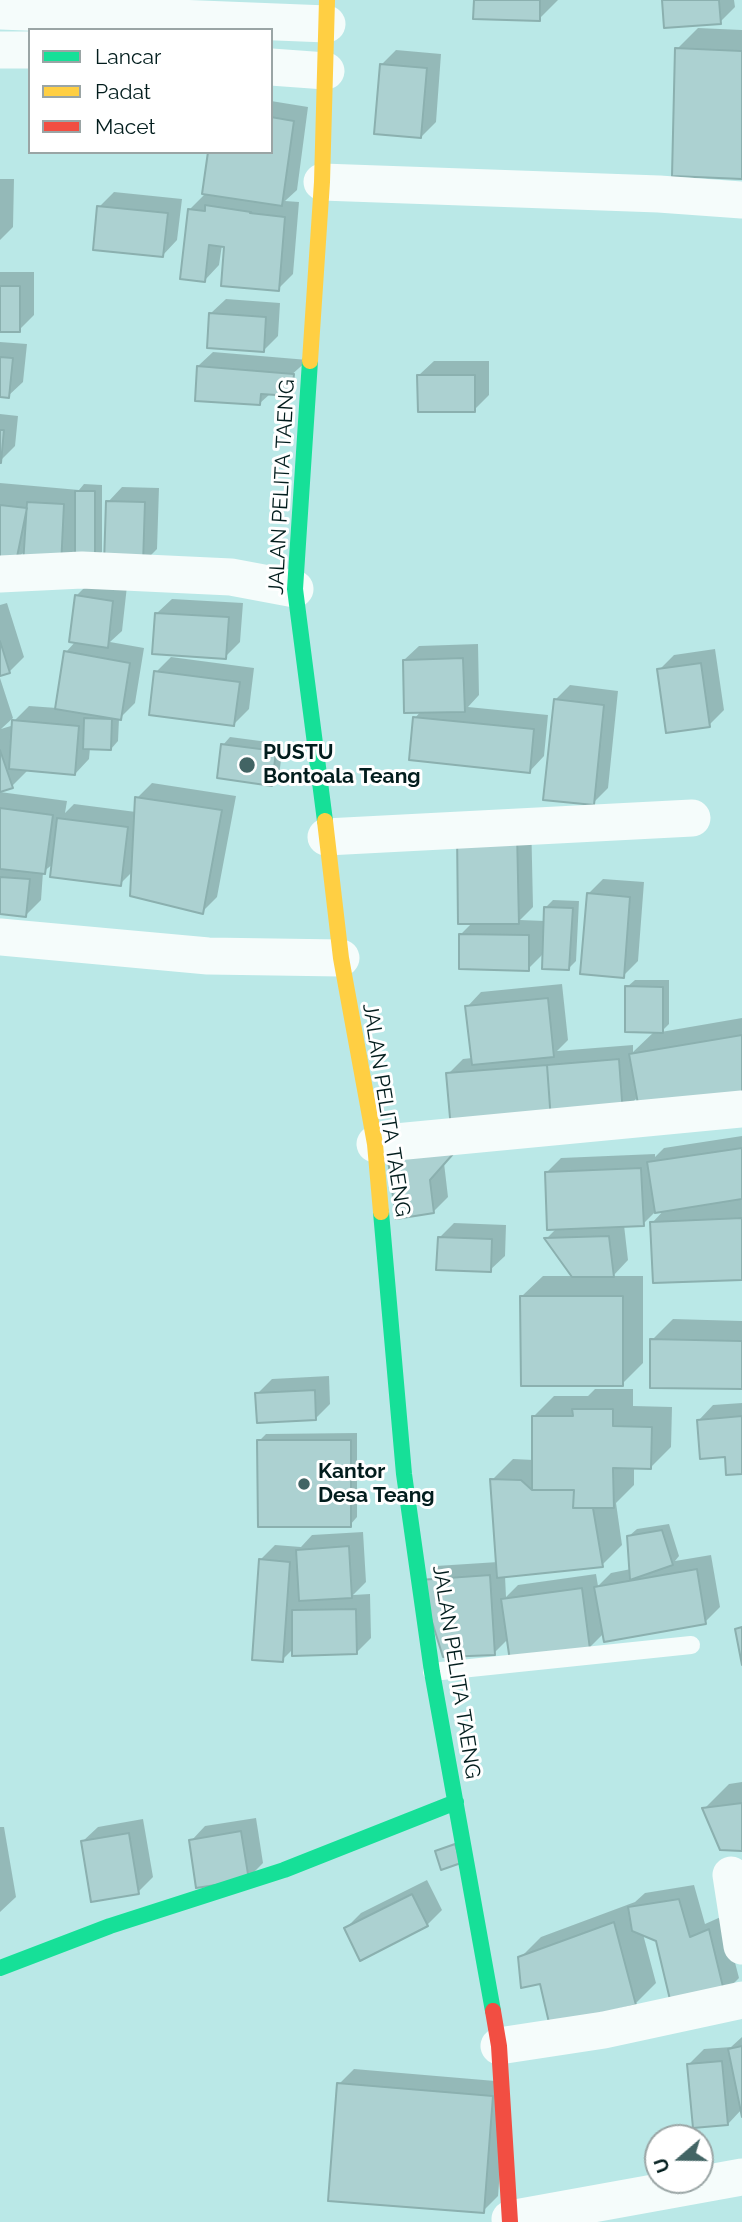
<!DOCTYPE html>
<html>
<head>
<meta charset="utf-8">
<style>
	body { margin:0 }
	#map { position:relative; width:742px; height:2222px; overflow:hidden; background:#bae8e7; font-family:Raleway,sans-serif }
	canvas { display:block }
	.legend { position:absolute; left:28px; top:28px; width:245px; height:126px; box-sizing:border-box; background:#fff; border:2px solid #9aa5a5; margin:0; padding:9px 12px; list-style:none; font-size:21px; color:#021d1d }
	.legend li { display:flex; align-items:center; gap:14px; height:35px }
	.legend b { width:35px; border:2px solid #9aa5a5 }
	.north { position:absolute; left:644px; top:2124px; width:70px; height:70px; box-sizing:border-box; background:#fff; border:2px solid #9aa5a5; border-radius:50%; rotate:250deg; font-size:19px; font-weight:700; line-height:28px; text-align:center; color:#021d1d }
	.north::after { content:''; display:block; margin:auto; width:24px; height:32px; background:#426464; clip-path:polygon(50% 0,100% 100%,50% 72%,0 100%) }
</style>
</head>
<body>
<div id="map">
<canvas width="742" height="2222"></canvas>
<ul class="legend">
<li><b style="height:9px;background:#16e098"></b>Lancar</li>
<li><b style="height:9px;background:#ffcf43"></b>Padat</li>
<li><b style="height:9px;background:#f24e42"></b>Macet</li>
</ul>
<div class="north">U</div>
</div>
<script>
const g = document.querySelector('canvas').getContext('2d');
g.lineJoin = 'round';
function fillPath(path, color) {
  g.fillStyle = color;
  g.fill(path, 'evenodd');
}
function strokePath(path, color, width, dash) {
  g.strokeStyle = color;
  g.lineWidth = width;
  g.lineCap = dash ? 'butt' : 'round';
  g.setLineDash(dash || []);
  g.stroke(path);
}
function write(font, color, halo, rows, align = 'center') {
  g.font = font + ' Raleway,sans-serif';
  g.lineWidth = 6;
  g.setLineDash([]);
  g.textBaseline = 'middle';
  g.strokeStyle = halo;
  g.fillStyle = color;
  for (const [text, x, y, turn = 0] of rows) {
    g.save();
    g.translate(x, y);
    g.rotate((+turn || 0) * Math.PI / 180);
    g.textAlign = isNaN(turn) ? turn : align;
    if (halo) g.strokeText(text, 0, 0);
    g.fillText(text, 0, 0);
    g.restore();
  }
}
fillPath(new Path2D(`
	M476,0H558L539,19Z
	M664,0H734L735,7L720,22Z
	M698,28L742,30V177L677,49Z
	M396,50L441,54L436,122L421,137L381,65Z
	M271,101L308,107L297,190L285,201L299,202L293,274L278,289L226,246L222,245L219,265L205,280L189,210L204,195L210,152H271Z
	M0,179H14L13,227L0,240Z
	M114,192L182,199L177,240L163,255L99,207Z
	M0,272H34V315L19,330H0Z
	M226,299L280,303L278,336L263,351L211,313Z
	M0,342L27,344L23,382L8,396H0Z
	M213,352L308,360L260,403L198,366Z
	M434,361H489V395L474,410L419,375Z
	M0,414L18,416L15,446L0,461Z
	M0,483L79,490L84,484L102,485V552L94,560L77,549L61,565L26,550L16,560L0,563Z
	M122,487L159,488L157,549L142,564L108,502Z
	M91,581L127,586L122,631L110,642L144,648L135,703L119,719L118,741L111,749L90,748L89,759L75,774L26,769L27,771L12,786L0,790V678L13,718L1,729L14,725V721L29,706L57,708L66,652L76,641V596Z
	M172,599L243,603L240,642L225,657L157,613Z
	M7,603L24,657L9,672L0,675V605Z
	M478,644L479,695L468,707L548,715L544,756L530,771L415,718L421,711L404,660L419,646Z
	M715,649L724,710L709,725L659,670L674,655Z
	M171,657L254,668L249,709L234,724L156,672Z
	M570,685L618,691L608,788L593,803L555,700Z
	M230,737L283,744L279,776L271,784L223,745Z
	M152,783L236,796L217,897L202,912L133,871L120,884L53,864L43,872L41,900L26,915L0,912V869L2,867H0V792L67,801L65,813L74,804L136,812L137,798Z
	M531,816L533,907L520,920L545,921L546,907L553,900L579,901L576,961L569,968L544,953L528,969L461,934L473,922Z
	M603,879L644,882L638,961L623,976L588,894Z
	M635,980H669V1024L661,1032L742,1018V1096L638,1097L622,1113L448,1074L463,1059L472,1058L467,1007L481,992L562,984L568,1040L557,1051L633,1045V1052L655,1031L627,987Z
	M742,1136V1278L652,1223L665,1209L656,1211L643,1224L624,1225L628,1260L613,1276H643V1363L622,1384L522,1296L543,1276H574L546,1239L557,1228L546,1173L561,1158L655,1154V1157L664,1148Z
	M444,1163L448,1197L433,1212L398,1217Z
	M454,1223L506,1225L505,1256L490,1270L439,1238Z
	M673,1319L742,1321V1388L652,1340Z
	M329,1376L330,1404L315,1419L257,1394L272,1379Z
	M595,1389H633V1406L672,1407L671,1447L651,1467H634V1485L616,1503L622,1545L602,1565L505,1576L506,1597L518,1585L596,1574L598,1586L611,1573L631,1569L629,1536L637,1529L669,1524L679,1556L675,1561L711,1555L720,1607L705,1622L604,1633L589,1648L509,1638L494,1653L444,1656L436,1566L498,1562L492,1480L513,1459L534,1460L533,1417L554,1396H588Z
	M742,1403V1472L699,1420L713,1405Z
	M357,1433V1517L350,1525L259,1441L266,1434Z
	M363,1532L366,1582L353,1595L370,1594L371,1638L356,1653L294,1648L282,1660L260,1560L275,1545L301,1547L312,1535Z
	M742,1782V1849L704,1809L729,1784Z
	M256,1818L263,1863L248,1878L191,1841L205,1826Z
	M143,1819L153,1877L138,1892L83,1841L98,1827Z
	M0,1827H4L16,1897L0,1912Z
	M427,1880L442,1910L427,1925L346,1928L361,1913Z
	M694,1885L705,1924L723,1916L739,1978L724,1993L657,1940L643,1934L656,1983L636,2003L541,1982L520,1958L541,1937L635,1902L645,1893Z
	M742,2037V2109L728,2124L689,2064L704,2049L731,2047Z
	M354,2069L507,2082L498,2196L483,2211L339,2084Z`), '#0003');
const building = new Path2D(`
	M474,0H540V21L473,19Z
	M662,0H719L721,24L664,28Z
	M675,48L742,51V179L672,176Z
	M380,64L427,68L421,138L374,134Z
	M271,117L294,121L282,206L202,194L208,152H271Z
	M205,205L251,212L250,213L285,217L279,291L221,286L224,247L209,245L205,282L180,279L188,209L205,211Z
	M97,206L168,213L163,257L93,250Z
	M0,286H20V332H0Z
	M209,313L266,317L264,352L207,348Z
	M0,357L13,358L9,398L0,397Z
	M197,366L294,374L292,396L261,394L260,405L195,401Z
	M417,375H475V412H418Z
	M0,430H4L1,463H0Z
	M75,491H95V561L75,562Z
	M106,501L145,502L143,565L104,564Z
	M27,502L64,504L61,567L23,564Z
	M0,505L27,508L16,562L0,565Z
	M75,595L113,601L108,648L69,642Z
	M155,613L229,617L226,659L152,654Z
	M0,641L10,673L0,676Z
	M64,651L130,663L121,720L55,709Z
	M463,658L465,712L404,713L403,660Z
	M701,663L710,727L666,733L657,669Z
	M154,671L240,682L234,726L149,715Z
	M554,699L604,705L594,805L543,800Z
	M413,717L534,729L530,773L409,760Z
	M84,718L112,719L111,750L83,749Z
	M12,720L79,726L75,775L9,769Z
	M221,744L276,751L272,786L217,778Z
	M0,750L13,788L0,792Z
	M135,797L222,810L203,914L130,896Z
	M0,808L53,815L45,874L0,869Z
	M57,818L128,827L121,886L50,877Z
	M457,831H517L519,924H458Z
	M0,877L30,879L26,917L0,914Z
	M587,893L630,897L624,978L580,974Z
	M544,907L573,908L569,970L542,969Z
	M459,934L529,935V971L459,969Z
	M625,986L663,987V1033L625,1032Z
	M548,998L554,1057L472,1065L465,1006Z
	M742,1035V1098L640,1115L629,1054Z
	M619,1059L623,1114L551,1121L547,1065Z
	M547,1065L551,1121L451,1129L446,1073Z
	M742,1148V1199L655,1213L647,1162Z
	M387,1152L453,1154L430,1180L434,1213L396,1219Z
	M641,1168L644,1226L547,1230L545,1172Z
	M742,1218V1280L653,1283L650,1222Z
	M609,1236L614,1277H572L544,1238Z
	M438,1237L492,1239L491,1272L436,1270Z
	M520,1296H623V1386H521Z
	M650,1339L742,1341V1389L650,1388Z
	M315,1390L316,1420L257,1423L255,1393Z
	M572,1409H613V1426L652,1427L651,1469L613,1468L614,1508H573L574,1490H532V1416H573Z
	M742,1416V1474L726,1475L725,1457L700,1459L697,1420Z
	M257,1440H351V1527H258Z
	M490,1479L521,1480L532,1490H574L573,1508H593L603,1567L497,1578Z
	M662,1530L673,1565L630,1580L627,1536Z
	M349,1546L352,1598L299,1601L296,1550Z
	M259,1559L290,1562L283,1662L252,1660Z
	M697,1569L706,1624L604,1642L594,1587Z
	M490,1575L495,1655L443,1657L419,1580Z
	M582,1588L590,1649L510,1661L501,1599Z
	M356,1609L357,1654L292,1656V1610Z
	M742,1627V1665L735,1629Z
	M742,1803V1851L720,1850L702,1808Z
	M241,1831L249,1880L196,1888L189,1840Z
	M129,1833L139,1894L91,1902L81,1841Z
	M455,1844L461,1863L441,1870L435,1851Z
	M412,1894L428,1926L360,1961L344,1928Z
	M679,1899L690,1937L709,1929L725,1995L672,2008L656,1941L632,1931L628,1907Z
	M614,1922L636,2005L550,2027L540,1984L521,1988L518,1957Z
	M742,2046V2117L728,2049Z
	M722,2061L728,2125L693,2128L687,2064Z
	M337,2083L493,2096L484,2213L328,2201Z`);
fillPath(building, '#acd1d1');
strokePath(building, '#8bb0af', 2);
strokePath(new Path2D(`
	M432,1672L691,1645`), '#f5fcfb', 18);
strokePath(new Path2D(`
	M0,11L327,24
	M0,50H30
	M271,67L326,71
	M322,182L659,194L742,200
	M0,574L82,570L231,577L295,589
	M326,837L692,818
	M0,937L208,956L341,958
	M375,1144L742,1109
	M731,1875L742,1946
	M499,2046L604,2030L742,2000
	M510,2219L742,2177`), '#f5fcfb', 37);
strokePath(new Path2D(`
	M310,361L295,589L325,821
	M381,1212L404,1474L432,1672L493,2011
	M0,1968L110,1926L284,1870L456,1802`), '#16e098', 16);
strokePath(new Path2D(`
	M310,361L322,182L327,0
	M325,821L341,958L375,1144L381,1212`), '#ffcf43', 16);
strokePath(new Path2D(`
	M493,2011L499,2046L510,2222`), '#f24e42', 16);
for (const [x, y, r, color] of [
	[247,765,9,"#426464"],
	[304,1484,7,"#426464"]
]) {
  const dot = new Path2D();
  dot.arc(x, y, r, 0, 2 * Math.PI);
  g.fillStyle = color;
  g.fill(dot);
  strokePath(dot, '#fff', 2.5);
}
write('21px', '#021d1d', '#fff', [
	["JALAN PELITA TAENG",282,487,-87],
	["JALAN PELITA TAENG",386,1110,81],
	["JALAN PELITA TAENG",456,1672,81]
]);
write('bold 21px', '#021d1d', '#fff', [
	["PUSTU",263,753],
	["Bontoala Teang",263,777],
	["Kantor",318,1472],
	["Desa Teang",318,1496]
], 'left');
</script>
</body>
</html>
